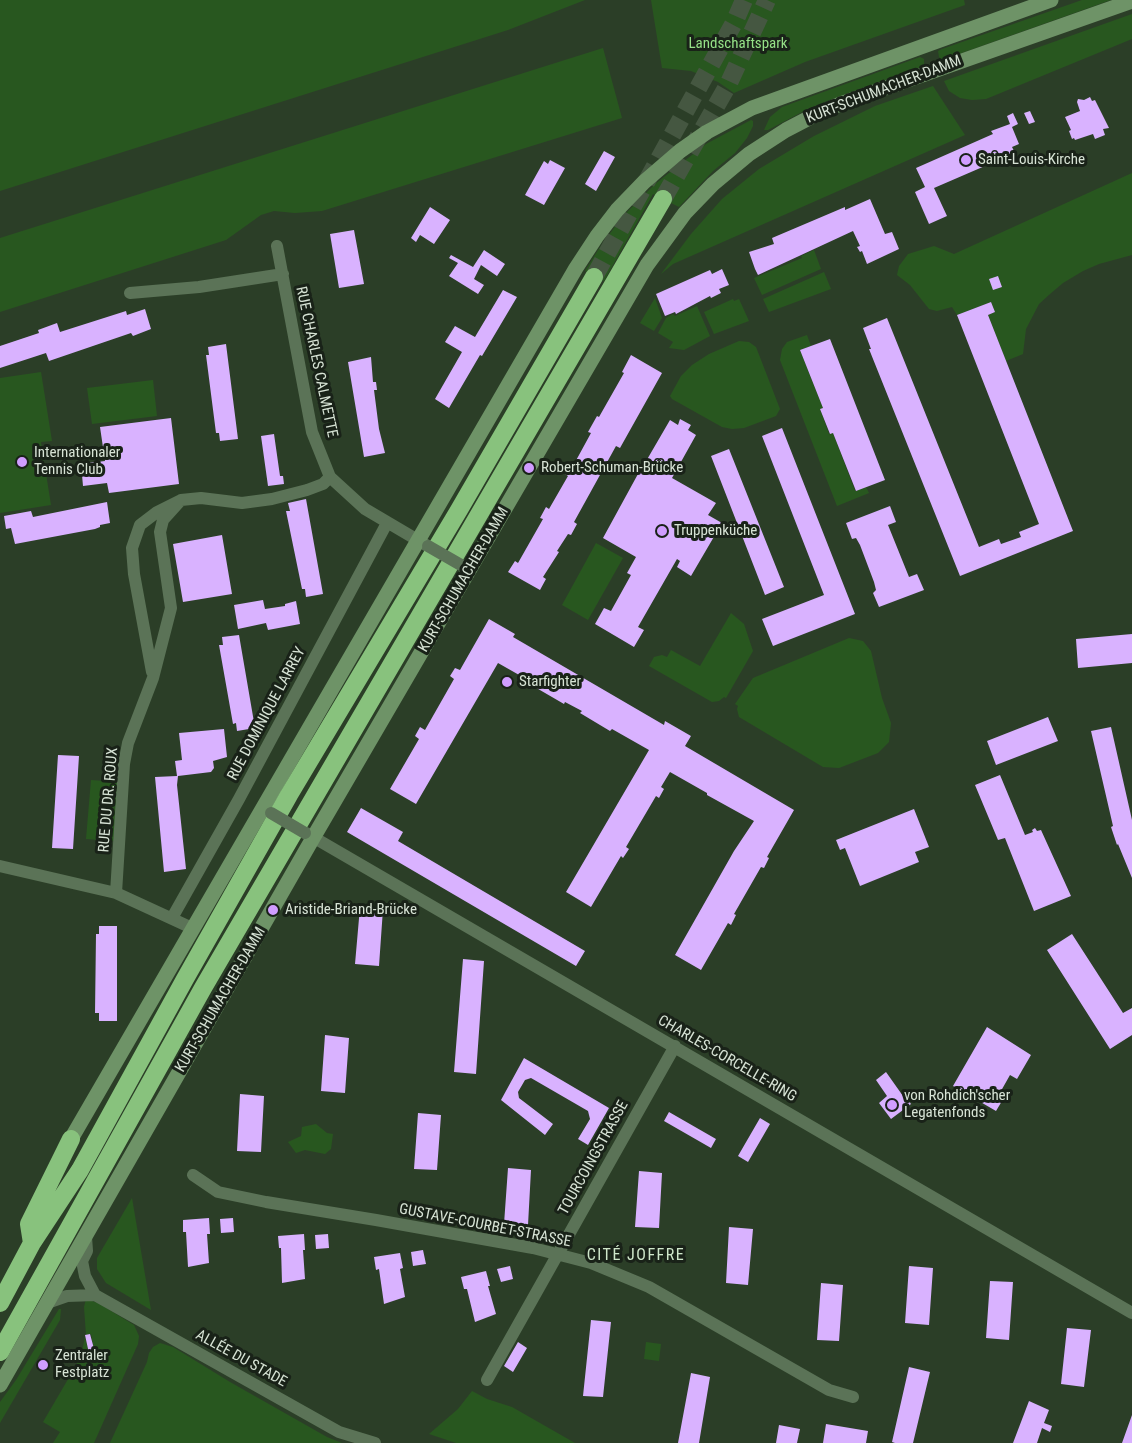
<!DOCTYPE html>
<meta charset="utf-8">
<style>
body{margin:0}
canvas{display:block;background:#2b3e27}
</style>
<canvas width="1132" height="1443"></canvas>
<script>
const ctx = document.querySelector('canvas').getContext('2d');
ctx.lineJoin = 'round';
function fill(path, color) { ctx.fillStyle = color; ctx.fill(path, 'evenodd'); }
const shape = rows => new Path2D(rows.map(r => 'M' + r).join(''));
function strokePath(path, color, width, dash) { ctx.strokeStyle = color; ctx.lineWidth = width; ctx.lineCap = dash ? 'butt' : 'round'; ctx.setLineDash(dash || []); ctx.stroke(path); }
function write(font, color, halo, rows, align = 'center') {
  ctx.font = font + ' "Roboto Condensed",sans-serif'; ctx.lineWidth = 6; ctx.setLineDash([]); ctx.textBaseline = 'middle'; ctx.strokeStyle = halo; ctx.fillStyle = color; for (const [text, x, y, turn = 0] of rows) {
    ctx.save(); ctx.translate(x, y); ctx.rotate((+turn || 0) * Math.PI / 180); ctx.textAlign = isNaN(turn) ? turn : align; if (halo) ctx.strokeText(text, 0, 0); ctx.fillText(text, 0, 0); ctx.restore();
  }
}
const green = shape([
 [0,0,585,0,508,30,0,191],
 [651,0,964,0,965,5,805,62,734,93,718,82,691,71,662,68],
 [1082,0,1111,0,942,60,939,57,938,51,942,49],
 [1132,14,1132,39,986,99,972,100,960,98,949,91,944,81],
 [603,48,622,118,322,211,295,213,274,211,261,215,226,240,0,312,0,238],
 [920,57,924,59,924,66,827,101,806,110,768,130,764,130,770,117,782,107],
 [933,86,965,135,673,264,661,274,691,234,722,199,759,169,814,136,875,106],
 [751,120,753,121,753,126,747,138,735,153,713,171,679,207,653,194,604,281,585,271,598,250,622,217,655,184,706,144],
 [1132,173,1132,255,1099,264,1083,271,1063,283,1050,294,1039,304,1026,329,1023,354,1006,361,988,315,995,312,991,302,957,315,952,307,937,311,929,309,910,285,897,275,899,266,908,254,934,246,954,254],
 [814,250,821,269,762,295,754,278,802,258,801,256],
 [824,272,831,289,769,312,763,299],
 [655,298,662,318,654,331,640,323],
 [733,299,734,301,739,299,749,321,714,334,704,312],
 [697,306,710,336,684,350,669,348,673,342,658,333,666,318,673,314,675,316],
 [807,335,811,346,800,350,823,408,820,409,829,434,833,433,855,491,866,487,869,493,837,506,780,360,782,349,787,342],
 [739,341,749,342,756,347,780,409,776,416,744,428,732,429,722,427,672,399,670,396,681,376,692,365,709,354],
 [41,372,52,441,41,442,51,505,0,513,0,378],
 [153,380,157,416,92,424,87,388],
 [596,543,623,558,588,620,562,605],
 [731,613,744,624,753,651,726,698,724,697,719,701,712,702,649,666,654,657,662,655,667,657,671,650,700,666],
 [849,638,863,641,871,651,882,698,891,723,889,742,878,753,839,768,823,767,739,717,737,709,738,706,735,704,753,678],
 [91,780,118,782,114,841,86,839],
 [316,1124,327,1133,333,1134,331,1149,325,1154,305,1150,296,1153,288,1142,301,1136,302,1127],
 [132,1198,151,1310,106,1283,97,1269,97,1258],
 [86,1299,98,1303,134,1325,139,1336,138,1344,94,1443,53,1443,60,1432,43,1422,74,1369,81,1356,85,1337,90,1357,95,1356,91,1334,86,1335,84,1307],
 [59,1309,61,1309,60,1320,0,1423,0,1402,16,1380],
 [646,1342,661,1344,659,1361,644,1359],
 [160,1343,173,1347,230,1382,327,1437,342,1443,110,1443,147,1362,149,1353,153,1347],
 [472,1391,487,1399,512,1407,575,1443,456,1443,429,1434,458,1409]
]);
const building = shape([
 [1090,97,1092,101,1095,100,1109,128,1103,129,1105,135,1095,139,1093,134,1075,140,1074,138,1072,139,1069,131,1071,130,1065,117,1080,111,1077,102,1078,99,1084,100],
 [1030,111,1035,122,1029,124,1024,113],
 [1013,113,1018,124,1012,127,1019,144,1012,147,1015,153,934,188,947,216,929,224,915,192,925,187,916,168,993,134,991,131,1010,124,1007,116],
 [604,151,615,157,596,191,585,184],
 [550,160,565,168,544,205,525,195,544,161,548,164],
 [870,199,885,234,892,232,899,249,867,264,862,251,860,252,857,247,860,246,853,231,758,275,755,269,749,252,774,244,772,238,845,207,845,210],
 [430,207,450,220,434,244,420,235,416,242,411,238],
 [354,230,364,284,339,288,330,234],
 [484,250,505,264,497,276,481,265,474,279,484,285,478,294,449,276,458,263,449,258,451,255,473,267],
 [722,269,729,285,719,289,721,293,711,298,710,296,676,314,675,312,665,316,656,294,710,270,712,274],
 [998,276,1002,287,993,290,989,279],
 [503,290,517,297,482,356,480,355,449,408,435,399,462,352,445,342,455,326,475,337],
 [991,302,995,312,988,315,1073,531,960,576,869,349,871,349,863,328,887,318,979,547,999,539,1001,544,1021,537,1019,532,1039,524,957,315],
 [145,309,151,329,133,336,131,333,49,361,46,353,0,368,0,346,39,333,38,330,57,323,60,332,126,311,127,315],
 [830,339,885,480,856,491,833,433,830,434,820,409,823,408,800,350],
 [226,344,238,439,220,441,219,433,216,433,206,355,209,355,208,347],
 [631,355,662,373,620,448,616,446,574,522,577,524,571,535,568,534,557,551,559,552,543,577,546,579,540,590,508,572,515,561,518,563,543,519,540,518,546,507,549,509,568,476,565,474,570,464,573,466,591,433,588,432,597,416,599,417,624,373,622,372],
 [371,357,373,382,376,382,377,390,374,390,379,429,385,453,364,457,348,362],
 [171,418,179,484,109,493,107,483,83,486,81,464,105,461,100,427],
 [680,419,691,425,688,430,696,435,672,478,716,503,708,515,722,523,691,576,677,567,680,561,677,559,638,627,644,630,634,647,595,624,604,608,611,611,631,575,627,573,636,557,603,538,644,463,645,463,670,420,678,425],
 [782,428,855,614,773,646,762,619,824,595,762,436],
 [274,434,280,476,283,476,284,484,268,486,261,436],
 [729,449,784,587,765,595,711,456],
 [306,499,323,594,306,597,305,589,302,589,286,511,290,511,288,503],
 [107,502,110,523,100,525,100,527,95,529,15,544,11,528,6,529,4,516,31,511,33,517],
 [890,506,896,522,888,525,909,577,917,574,924,590,879,607,873,593,876,590,874,582,860,545,856,538,852,539,846,523],
 [222,535,232,594,183,602,173,544],
 [263,600,265,609,285,606,285,604,296,601,300,624,268,630,266,623,238,629,234,605],
 [489,619,515,634,513,637,664,725,665,721,691,736,685,746,794,810,767,857,769,858,764,868,761,867,734,914,736,915,731,925,728,923,701,970,675,955,734,851,754,821,707,795,707,793,670,772,661,787,664,789,659,798,656,796,626,847,629,849,623,858,621,856,591,907,566,892,649,750,612,729,610,731,580,713,582,711,565,702,564,704,533,686,535,684,498,663,416,804,390,789,419,739,415,736,420,727,425,730,454,679,450,676,455,668,460,670],
 [1132,634,1132,663,1078,668,1076,639],
 [239,635,255,728,237,731,236,723,233,724,219,645,223,645,222,637],
 [1048,717,1058,741,996,765,987,741],
 [1111,727,1132,820,1132,878,1118,844,1117,845,1111,827,1113,826,1091,731],
 [224,729,227,757,213,761,214,768,211,772,178,776,177,785,186,869,164,872,155,777,177,776,175,761,182,760,179,733],
 [58,755,79,756,73,849,52,848],
 [1000,775,1025,835,1033,832,1032,830,1035,828,1037,831,1041,830,1071,896,1034,911,1005,838,998,840,975,785],
 [361,808,403,832,398,841,585,951,576,966,347,832],
 [914,809,929,847,915,852,919,862,860,886,845,848,840,850,836,840],
 [360,907,383,909,379,966,355,964],
 [99,926,117,926,117,1021,99,1021,99,1013,95,1013,96,934,99,934],
 [1072,934,1123,1013,1132,1008,1132,1035,1110,1049,1047,950],
 [463,959,484,961,476,1074,454,1072],
 [987,1027,1031,1055,1017,1079,1010,1075,997,1098,1002,1101,996,1111,953,1086],
 [325,1035,349,1038,345,1093,321,1091],
 [524,1058,609,1108,588,1145,578,1139,590,1119,588,1111,531,1078,525,1080,518,1092,519,1098,553,1124,545,1135,501,1100],
 [886,1072,903,1096,904,1094,911,1104,891,1119,879,1103,887,1096,876,1080],
 [240,1094,264,1096,261,1152,237,1151],
 [669,1112,716,1139,711,1148,664,1121],
 [418,1113,441,1115,437,1170,414,1169],
 [760,1118,770,1124,748,1162,738,1156],
 [508,1168,531,1170,528,1225,504,1224],
 [639,1171,662,1173,659,1228,635,1227],
 [209,1218,210,1234,207,1234,209,1263,188,1267,186,1232,183,1232,183,1220],
 [233,1218,234,1232,221,1233,220,1219],
 [729,1227,753,1229,748,1285,726,1283],
 [304,1234,305,1250,303,1250,305,1279,282,1283,281,1248,279,1248,278,1236],
 [328,1234,329,1248,316,1249,315,1235],
 [423,1250,426,1264,413,1266,411,1252],
 [400,1253,403,1268,400,1269,405,1297,384,1304,379,1269,376,1270,374,1257],
 [510,1266,513,1279,501,1282,497,1269],
 [909,1266,933,1268,929,1325,905,1323],
 [486,1271,490,1286,488,1286,496,1314,475,1322,467,1289,464,1289,461,1277],
 [990,1281,1013,1282,1009,1340,986,1338],
 [821,1283,843,1285,839,1341,817,1340],
 [591,1320,611,1322,603,1397,583,1396],
 [1067,1328,1091,1330,1084,1387,1061,1384],
 [90,1334,96,1356,90,1358,85,1335],
 [518,1342,527,1348,513,1372,504,1366],
 [909,1367,930,1372,913,1443,895,1443,892,1442],
 [691,1373,710,1377,699,1443,678,1443],
 [1029,1401,1049,1410,1044,1423,1052,1426,1050,1432,1042,1428,1037,1443,1013,1443],
 [1132,1415,1132,1443,1122,1443],
 [826,1424,868,1431,866,1443,823,1443],
 [779,1425,800,1429,797,1443,776,1443]
]);
const highwayTunnel = shape([
 [663,199,728,85,767,0],
 [594,277,735,21,744,0]
]);
const street = shape([
 [277,246,312,432,330,477,365,509,426,545],
 [130,293,199,287,283,274],
 [152,672,134,574,132,548,140,525,157,512,181,500,201,498,242,503,272,499,307,490,323,484,330,477],
 [306,833,1132,1313],
 [0,866,116,893,192,928],
 [116,893,124,764,128,743,153,678,171,608,160,532,163,520,181,500],
 [172,918,239,799,387,523],
 [193,1175,218,1192,266,1202,376,1220,533,1248,591,1263,649,1287,829,1390,853,1397],
 [86,1237,87,1251,82,1261,85,1276,95,1295],
 [47,1303,67,1296,95,1295,339,1432,375,1443],
 [487,1380,675,1046]
]);
const secondary = shape([
 [71,1139,576,268,597,236,617,210,644,182,680,151,707,132,752,108,1051,0],
 [0,1385,313,838,647,265,685,213,713,184,749,154,786,130,809,118,840,104,1132,1]
]);
const highway = shape([
 [32,1243,29,1224,71,1139],
 [0,1303,32,1243,80,1170,185,979,289,795,459,510,594,277],
 [0,1352,203,988,663,199]
]);
const streetBridge = shape([
 [428,546,461,565],
 [271,813,305,833]
]);
const markers = [
 [966,160,6,"#d09dff"],
 [22,462,6,"#d09dff"],
 [529,468,6,"#d09dff"],
 [662,531,6,"#d09dff"],
 [507,682,6,"#d09dff"],
 [273,910,6,"#d09dff"],
 [892,1105,6,"#d09dff"],
 [43,1365,6,"#d09dff"]
];
const parkNames = [
 ["Landschaftspark",738,44]
];
const streetNames = [
 ["KURT-SCHUMACHER-DAMM",884,90,-21],
 ["RUE CHARLES CALMETTE",316,362,78],
 ["KURT-SCHUMACHER-DAMM",464,580,-60],
 ["RUE DOMINIQUE LARREY",267,714,-62],
 ["RUE DU DR. ROUX",109,800,-85],
 ["KURT-SCHUMACHER-DAMM",221,1000,-60],
 ["CHARLES-CORCELLE-RING",727,1059,30],
 ["TOURCOINGSTRASSE",594,1158,-61],
 ["GUSTAVE-COURBET-STRASSE",485,1226,11],
 ["ALLÉE DU STADE",241,1359,29]
];
const poiNames = [
 ["Saint-Louis-Kirche",978,160],
 ["Internationaler",34,453],
 ["Tennis Club",34,470],
 ["Robert-Schuman-Brücke",541,468],
 ["Truppenküche",674,531],
 ["Starfighter",519,682],
 ["Aristide-Briand-Brücke",285,910],
 ["von Rohdich'scher",904,1096],
 ["Legatenfonds",904,1113],
 ["Zentraler",55,1356],
 ["Festplatz",55,1373]
];
const neighbourhoodNames = [
 ["CITÉ JOFFRE",636,1256]
];
fill(green, '#28571f');
fill(building, '#d9b2ff');
strokePath(highwayTunnel, '#455741', 18, [18, 9]);
strokePath(street, '#5b7357', 12);
strokePath(secondary, '#6e9367', 15);
strokePath(highway, '#88c27d', 18);
strokePath(streetBridge, '#5b7357', 12);
for (const [x, y, r, color] of markers) { const dot = new Path2D(); dot.arc(x, y, r, 0, 2 * Math.PI); ctx.fillStyle = color; ctx.fill(dot); strokePath(dot, '#192218', 2); }
write('15px', '#95e187', '#192218', parkNames);
write('15px', '#d7e3d5', '#192218', streetNames);
write('15px', '#d7e3d5', '#192218', poiNames, 'left');
ctx.letterSpacing = '1.5px';
write('16px', '#cfe7ca', '#192218', neighbourhoodNames);
ctx.letterSpacing = '0px';
</script>
